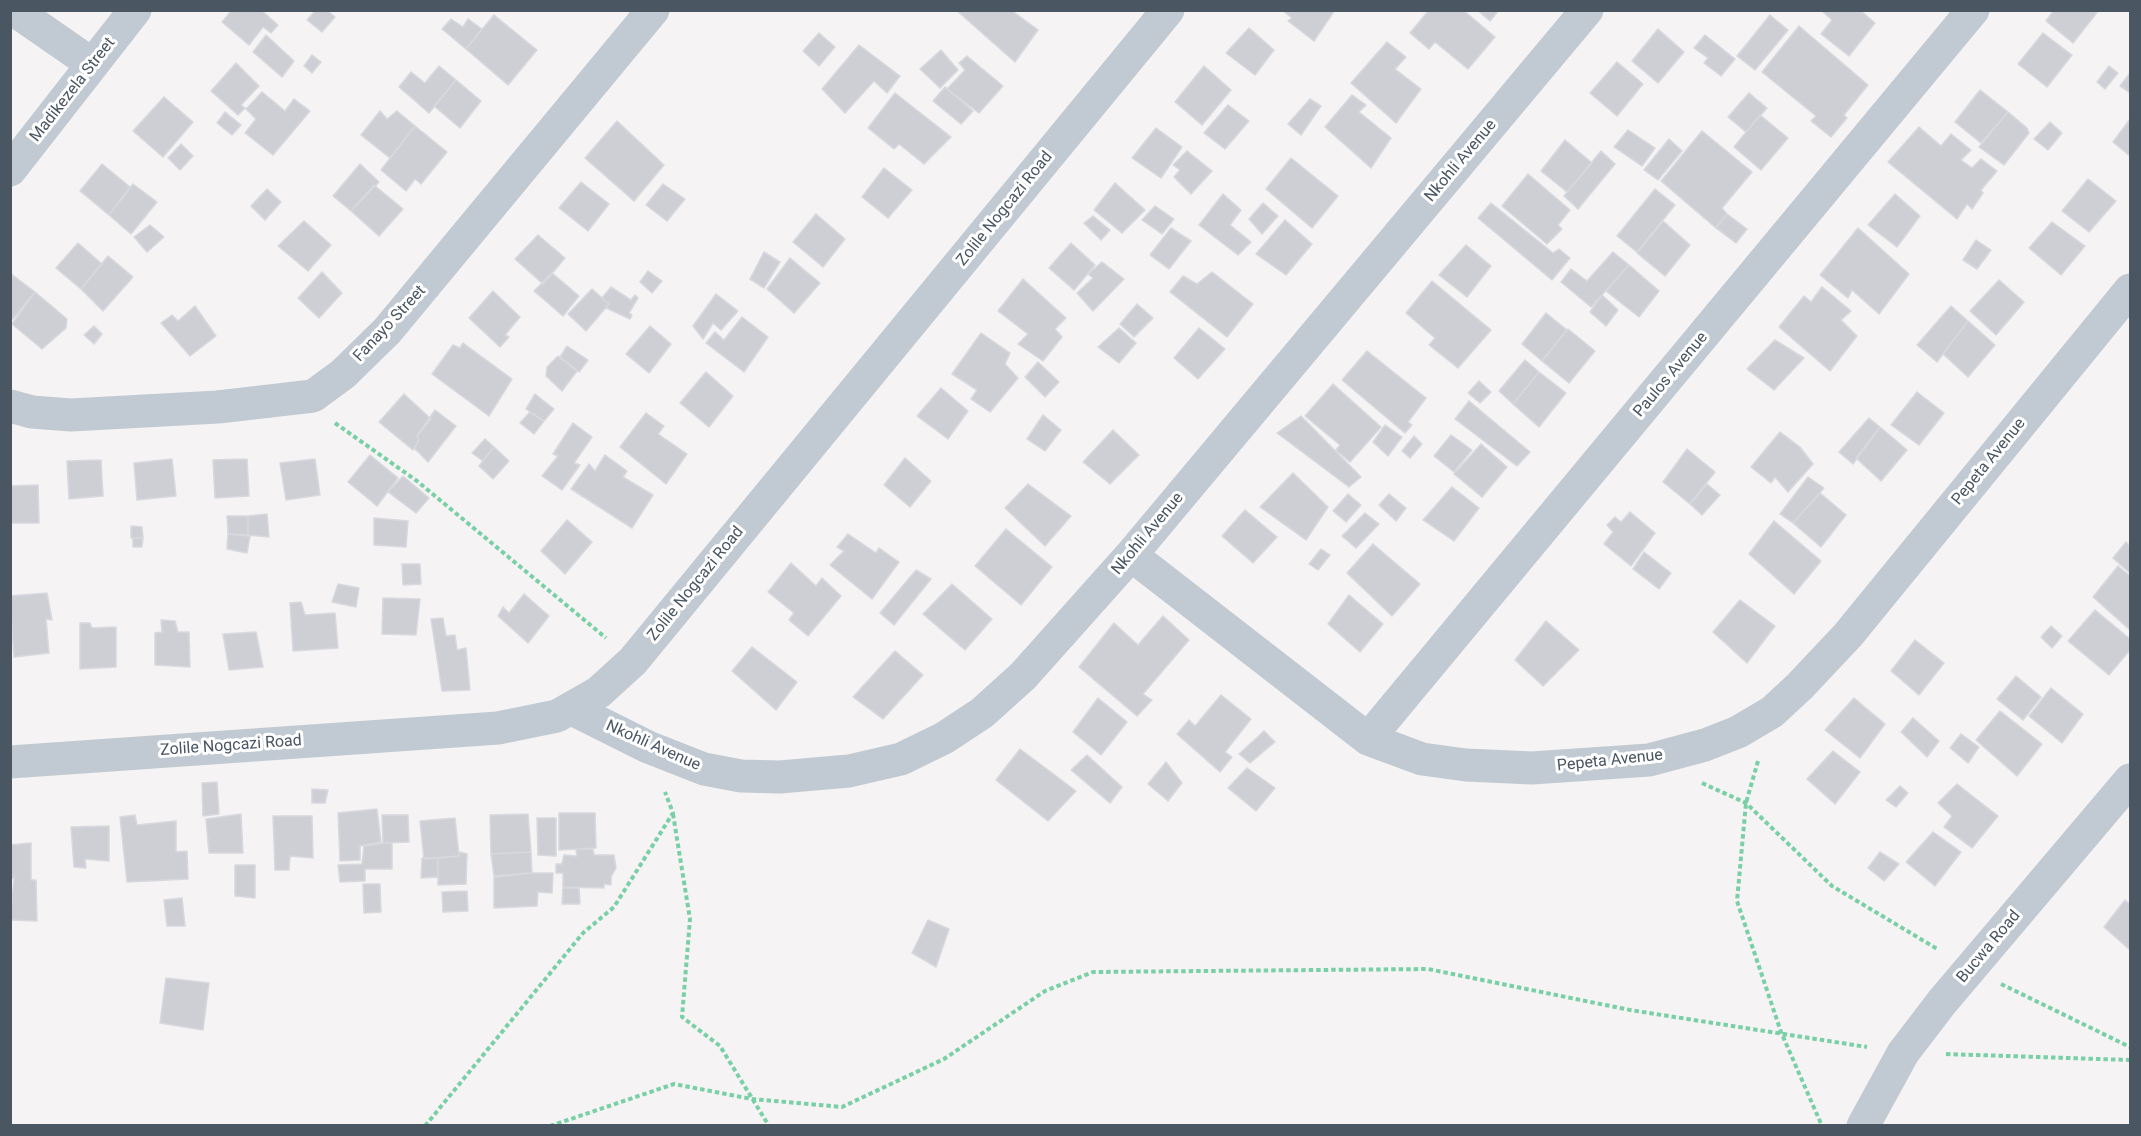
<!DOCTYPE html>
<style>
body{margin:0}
#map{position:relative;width:2141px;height:1136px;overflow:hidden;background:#f5f3f3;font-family:Roboto,sans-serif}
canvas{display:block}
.frame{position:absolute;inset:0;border:12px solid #4a5661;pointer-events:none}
</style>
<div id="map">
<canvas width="2141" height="1136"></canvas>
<div class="frame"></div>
</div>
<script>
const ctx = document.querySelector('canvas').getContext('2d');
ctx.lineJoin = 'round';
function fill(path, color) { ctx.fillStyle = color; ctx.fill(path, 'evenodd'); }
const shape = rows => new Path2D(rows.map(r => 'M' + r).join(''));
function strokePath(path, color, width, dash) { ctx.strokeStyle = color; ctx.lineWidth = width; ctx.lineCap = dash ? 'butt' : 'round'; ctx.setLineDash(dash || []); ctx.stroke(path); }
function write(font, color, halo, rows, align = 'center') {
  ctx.font = font + ' Roboto,sans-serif'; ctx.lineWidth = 6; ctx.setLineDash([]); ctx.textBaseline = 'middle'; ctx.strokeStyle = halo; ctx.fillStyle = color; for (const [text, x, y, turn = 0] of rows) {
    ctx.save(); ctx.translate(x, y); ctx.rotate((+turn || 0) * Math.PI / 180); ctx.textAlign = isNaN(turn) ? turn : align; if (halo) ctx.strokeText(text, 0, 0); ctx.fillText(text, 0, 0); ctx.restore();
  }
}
const building = shape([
 [232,10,261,10,278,25,271,33,263,27,249,45,222,22,232,10],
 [316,10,327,10,335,17,322,32,307,20,316,10],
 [956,10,1011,10,1038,30,1015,62,956,10],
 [1282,10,1335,10,1314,41,1288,21,1292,18,1282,10],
 [1429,10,1463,10,1495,37,1468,69,1435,42,1429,49,1410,33,1429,10],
 [1477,10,1499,10,1490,21,1477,10],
 [1821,10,1860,10,1875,23,1849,56,1821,34,1832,20,1821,10],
 [2054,10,2099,10,2073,43,2046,21,2054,10],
 [494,15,537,50,508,85,466,49,494,15],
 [1770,15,1788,30,1755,70,1737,56,1770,15],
 [451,19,463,27,468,19,482,29,466,49,442,29,451,19],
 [1799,26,1868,85,1844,115,1847,118,1831,137,1811,121,1816,116,1762,72,1799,26],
 [1249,28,1274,50,1255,75,1226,53,1249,28],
 [1658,29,1684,52,1658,83,1632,61,1658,29],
 [819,33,835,47,819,66,803,51,819,33],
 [2043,33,2072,55,2047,87,2018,64,2043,33],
 [266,35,294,61,282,77,253,52,266,35],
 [1705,35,1735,59,1721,76,1704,63,1708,58,1694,48,1705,35],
 [1387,42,1406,57,1395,69,1421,89,1396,123,1351,83,1387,42],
 [859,45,900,76,887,93,874,81,845,113,822,89,859,45],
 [941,50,958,70,940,88,920,69,941,50],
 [312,55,321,62,312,73,304,66,312,55],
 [967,56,1003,86,979,113,947,89,965,70,959,63,967,56],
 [1617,62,1643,84,1617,116,1590,93,1617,62],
 [236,63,259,86,241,105,245,108,238,115,211,91,236,63],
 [439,66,456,80,429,113,399,87,411,72,425,83,439,66],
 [1204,66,1231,90,1202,125,1175,102,1204,66],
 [2109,66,2118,73,2105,89,2097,82,2109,66],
 [2130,73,2130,93,2120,86,2130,73],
 [456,80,481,101,460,128,434,106,456,80],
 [945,87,973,111,961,124,933,101,945,87],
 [1980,90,2008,112,1981,143,1955,122,1980,90],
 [262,92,285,111,294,99,310,111,273,155,245,133,256,119,246,109,262,92],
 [895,93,951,137,924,164,899,144,894,149,868,128,895,93],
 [1749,93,1767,108,1746,132,1728,117,1749,93],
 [1352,95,1366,105,1359,112,1391,138,1371,168,1325,127,1352,95],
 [164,97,193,122,163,157,133,131,164,97],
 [1310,99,1321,106,1301,135,1288,124,1310,99],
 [1228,105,1249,121,1225,149,1204,133,1228,105],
 [380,111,387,119,397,111,415,126,390,158,361,135,380,111],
 [225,112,241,125,232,135,217,123,225,112],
 [2008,112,2027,128,2029,133,2004,165,1979,147,2008,112],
 [1760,115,1788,138,1761,170,1734,147,1760,115],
 [2130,119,2130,156,2113,142,2130,119],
 [617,121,664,165,634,201,585,158,617,121],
 [2050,122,2062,133,2048,150,2034,139,2050,122],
 [415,126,447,152,421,184,415,179,406,191,381,170,415,126],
 [1919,127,1941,146,1951,134,1971,150,1961,160,1972,168,1981,159,1997,171,1981,190,1983,193,1972,209,1967,204,1957,219,1888,162,1919,127],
 [1156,128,1182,147,1161,178,1132,158,1156,128],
 [1628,130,1655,148,1642,166,1614,147,1628,130],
 [1702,131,1752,172,1722,208,1727,214,1716,228,1661,181,1702,131],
 [1669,139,1682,151,1658,180,1644,170,1669,139],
 [1565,140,1592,163,1567,192,1541,171,1565,140],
 [181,144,193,156,180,170,168,158,181,144],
 [1187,151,1212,171,1191,194,1174,177,1180,170,1173,165,1187,151],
 [1601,151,1615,164,1578,209,1564,196,1601,151],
 [1291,158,1338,196,1312,228,1266,189,1291,158],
 [102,164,130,187,109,215,80,191,102,164],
 [360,164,379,182,351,211,333,196,360,164],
 [884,168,912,190,888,218,862,197,884,168],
 [1528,174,1570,210,1558,225,1562,229,1547,244,1502,206,1528,174],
 [2088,179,2116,201,2089,232,2062,211,2088,179],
 [581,182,609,204,588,231,559,208,581,182],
 [1115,183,1145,210,1122,233,1094,210,1115,183],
 [133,184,157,202,131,234,109,215,133,184],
 [663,184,685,199,667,221,646,205,663,184],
 [374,185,403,209,379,236,351,211,374,185],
 [267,189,281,202,265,220,251,206,267,189],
 [1655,189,1675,205,1637,252,1617,236,1655,189],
 [1223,194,1241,210,1230,225,1251,242,1238,255,1199,225,1223,194],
 [1895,194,1920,216,1897,247,1868,225,1895,194],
 [1263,203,1278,216,1262,234,1249,219,1263,203],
 [1491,203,1553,253,1559,249,1570,258,1552,280,1478,218,1491,203],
 [1155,206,1174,219,1162,234,1142,220,1155,206],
 [816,214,845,239,823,267,793,242,816,214],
 [1727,214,1747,229,1736,243,1716,228,1727,214],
 [1093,216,1110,230,1101,240,1084,223,1093,216],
 [1285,220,1312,244,1286,275,1256,254,1285,220],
 [304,221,331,245,308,271,278,246,304,221],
 [1663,221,1690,245,1665,276,1637,253,1663,221],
 [2052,222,2085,246,2061,275,2029,248,2052,222],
 [150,225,164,237,147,252,134,237,150,225],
 [1171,228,1191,241,1169,269,1150,255,1171,228],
 [1858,228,1909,274,1879,314,1852,290,1848,298,1820,275,1858,228],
 [538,235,565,258,543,284,515,259,538,235],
 [1976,240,1991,250,1977,269,1963,260,1976,240],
 [78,243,102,264,81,289,56,268,78,243],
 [1071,243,1095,265,1074,290,1049,268,1071,243],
 [1466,245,1491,266,1467,297,1439,275,1466,245],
 [764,252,780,262,764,288,750,279,764,252],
 [1613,252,1629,265,1591,307,1561,282,1571,269,1587,281,1613,252],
 [108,256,133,277,103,311,81,289,108,256],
 [790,258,820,283,794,313,767,289,790,258],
 [1102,262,1124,279,1093,311,1077,293,1093,278,1088,274,1102,262],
 [1629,265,1659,291,1639,317,1606,291,1629,265],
 [648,271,662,281,652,293,640,282,648,271],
 [322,272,342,293,319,318,298,298,322,272],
 [1212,272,1253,304,1227,337,1170,292,1183,276,1197,284,1212,272],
 [10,273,35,292,13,319,10,317,10,273],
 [552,273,579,296,563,316,534,291,552,273],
 [1023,279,1066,318,1055,329,1062,337,1043,361,1018,344,1028,334,998,311,1023,279],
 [1999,280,2024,302,1996,335,1970,311,1999,280],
 [1432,281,1491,330,1458,368,1429,345,1435,338,1406,313,1432,281],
 [611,287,631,300,635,295,638,298,629,313,632,315,630,319,606,308,609,304,602,298,611,287],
 [1822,287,1851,311,1841,320,1857,336,1830,371,1779,327,1804,296,1811,302,1822,287],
 [592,289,609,304,586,331,568,314,592,289],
 [493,291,520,317,505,335,509,337,500,347,469,318,493,291],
 [35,292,67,319,66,328,42,349,12,324,35,292],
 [716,294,738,311,721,330,713,323,703,339,693,326,716,294],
 [1602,295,1618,310,1606,326,1590,312,1602,295],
 [1137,304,1153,318,1134,337,1120,324,1137,304],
 [195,306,216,336,190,356,161,323,172,315,178,321,195,306],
 [1951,306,1968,321,1937,362,1917,345,1951,306],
 [1546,313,1567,330,1542,361,1522,344,1546,313],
 [742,317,768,337,744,372,706,343,715,332,724,340,742,317],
 [1968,321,1995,345,1968,377,1943,354,1968,321],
 [94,326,102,334,94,344,84,335,94,326],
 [650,326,671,344,649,373,626,354,650,326],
 [1119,328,1136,343,1119,363,1098,347,1119,328],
 [1199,328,1225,349,1198,379,1174,358,1199,328],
 [1568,329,1595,351,1569,383,1542,361,1568,329],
 [981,333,1010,353,1005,364,1018,378,990,412,971,399,977,390,952,374,981,333],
 [1775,340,1804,358,1774,390,1747,369,1775,340],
 [463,343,512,379,489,416,432,374,453,345,460,348,463,343],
 [567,346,588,360,579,372,560,357,567,346],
 [1367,351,1426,398,1408,422,1412,425,1405,433,1342,380,1367,351],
 [558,356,577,371,562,391,546,376,547,367,558,356],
 [1525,360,1539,372,1513,404,1499,391,1525,360],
 [1038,362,1059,382,1045,397,1025,377,1038,362],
 [706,372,733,396,709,427,680,403,706,372],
 [1539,372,1566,393,1539,427,1513,404,1539,372],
 [1479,381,1491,392,1480,403,1468,393,1479,381],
 [1333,384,1381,427,1350,462,1336,450,1340,445,1305,416,1333,384],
 [941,388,968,411,948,439,917,416,941,388],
 [1917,392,1944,413,1919,445,1891,425,1917,392],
 [404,394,431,419,417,436,419,440,413,450,379,422,404,394],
 [535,394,554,409,544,421,526,409,535,394],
 [1469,401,1530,452,1517,466,1455,419,1469,401],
 [435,410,456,426,428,462,414,448,419,440,417,436,435,410],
 [530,412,544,421,534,434,520,423,530,412],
 [646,413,664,426,658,434,687,454,666,484,620,447,646,413],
 [1043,415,1061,430,1045,451,1027,439,1043,415],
 [1301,416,1361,477,1349,487,1277,433,1301,416],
 [1869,418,1880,427,1853,464,1839,452,1869,418],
 [573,423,592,437,574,463,580,465,562,490,542,476,558,456,553,454,573,423],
 [1385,425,1402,437,1388,456,1373,442,1385,425],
 [1880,427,1907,450,1881,481,1856,458,1880,427],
 [1113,430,1139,455,1110,484,1083,462,1113,430],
 [1780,432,1800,447,1813,464,1788,492,1775,477,1771,483,1751,467,1780,432],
 [1451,435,1472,450,1454,472,1434,456,1451,435],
 [1414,436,1422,444,1410,458,1402,451,1414,436],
 [485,439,494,447,483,461,472,453,485,439],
 [1481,444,1507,467,1482,497,1454,474,1481,444],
 [494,447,509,461,493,479,479,466,494,447],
 [1687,449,1715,472,1690,504,1663,482,1687,449],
 [370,455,398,478,377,506,348,482,370,455],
 [605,455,627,471,623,477,653,495,632,528,571,489,589,464,595,471,605,455],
 [905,458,931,481,910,507,884,485,905,458],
 [172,459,176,496,137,500,134,463,172,459],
 [247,459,249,496,215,498,213,460,247,459],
 [315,459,320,495,286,500,280,463,315,459],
 [101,460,103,496,69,499,67,461,101,460],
 [1293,473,1328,507,1306,540,1260,507,1293,473],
 [403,476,429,498,416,513,388,492,403,476],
 [1808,477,1824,488,1793,523,1780,514,1808,477],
 [1028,484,1071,516,1045,546,1005,508,1028,484],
 [1707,484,1720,495,1702,515,1690,504,1707,484],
 [38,485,39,523,10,523,10,486,38,485],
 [1452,487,1479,508,1454,541,1423,520,1452,487],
 [1820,493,1846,515,1821,547,1793,523,1820,493],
 [1348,494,1361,505,1346,522,1333,511,1348,494],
 [1389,494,1406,508,1396,521,1379,505,1389,494],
 [1245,510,1277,537,1253,563,1222,536,1245,510],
 [1630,512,1655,533,1631,566,1604,544,1613,532,1607,525,1615,517,1621,522,1630,512],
 [1365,513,1379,524,1356,548,1342,536,1365,513],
 [267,514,269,537,248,535,248,516,267,514],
 [227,516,248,516,248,535,228,534,227,516],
 [374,518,408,521,406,547,374,545,374,518],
 [567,520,592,542,565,574,541,551,567,520],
 [1774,521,1821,561,1794,594,1749,554,1774,521],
 [131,526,142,527,143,538,131,538,131,526],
 [1006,529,1052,567,1021,605,975,566,1006,529],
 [228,534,250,536,247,553,227,549,228,534],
 [848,534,876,553,879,548,899,562,872,599,830,565,844,551,837,547,848,534],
 [133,538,143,538,142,547,133,547,133,538],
 [2126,542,2130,546,2130,573,2113,558,2126,542],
 [1373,544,1420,584,1392,616,1347,573,1373,544],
 [1321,549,1330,555,1318,570,1309,564,1321,549],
 [1644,552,1671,573,1659,589,1633,569,1644,552],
 [791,563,816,586,822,578,841,596,808,636,789,620,794,613,768,592,791,563],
 [402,564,420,564,421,584,403,585,402,564],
 [2118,566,2130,576,2130,630,2093,597,2118,566],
 [916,570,931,579,894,625,880,613,916,570],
 [338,584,359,588,356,607,332,602,338,584],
 [952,584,992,619,965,650,923,614,952,584],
 [47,593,52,620,46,619,49,653,14,657,10,596,47,593],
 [524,594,549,616,528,643,498,616,503,607,509,613,524,594],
 [1349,595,1383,624,1360,652,1328,624,1349,595],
 [383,598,420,599,416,635,382,634,383,598],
 [1740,600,1775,626,1747,663,1713,632,1740,600],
 [301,602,305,615,335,613,338,648,293,651,290,603,301,602],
 [2095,610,2130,639,2130,650,2109,675,2068,641,2095,610],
 [1163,616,1189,640,1143,694,1152,700,1137,716,1079,667,1114,623,1138,645,1163,616],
 [443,618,446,636,455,635,457,650,466,648,470,690,442,691,431,619,443,618],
 [161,620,175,621,178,632,189,632,190,667,155,665,155,633,162,632,161,620],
 [1546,621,1579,650,1543,686,1515,660,1546,621],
 [80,623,90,623,92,628,116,627,116,667,80,669,80,623],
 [2051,626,2062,636,2052,648,2041,637,2051,626],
 [256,632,263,667,229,670,223,634,256,632],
 [1915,640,1944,663,1919,695,1891,671,1915,640],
 [752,647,797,682,776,710,732,671,752,647],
 [895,651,923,675,883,719,853,697,895,651],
 [2016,676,2041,697,2023,720,1997,699,2016,676],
 [2051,688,2083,714,2062,743,2029,716,2051,688],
 [1221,695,1251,719,1225,752,1232,757,1220,772,1177,734,1189,720,1195,726,1221,695],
 [1098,698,1127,722,1101,755,1073,732,1098,698],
 [1854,698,1885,724,1860,758,1825,730,1854,698],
 [2000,711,2042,744,2017,776,1976,740,2000,711],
 [1913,718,1939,741,1927,757,1901,732,1913,718],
 [1264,731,1275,742,1250,763,1239,754,1264,731],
 [1961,734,1979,747,1968,763,1950,748,1961,734],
 [1020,749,1076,791,1048,821,996,780,1020,749],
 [1833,751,1860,772,1835,804,1807,779,1833,751],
 [1087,755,1122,787,1110,803,1071,770,1087,755],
 [1166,762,1182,783,1168,801,1148,784,1166,762],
 [1247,768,1275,788,1256,811,1228,788,1247,768],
 [217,782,219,814,203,816,202,783,217,782],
 [1957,784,1998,816,1972,848,1944,827,1952,816,1938,803,1957,784],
 [1900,786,1908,793,1896,807,1886,800,1900,786],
 [312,789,328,790,325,803,312,803,312,789],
 [377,809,381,842,360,846,360,860,340,861,338,813,377,809],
 [559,813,595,813,596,848,559,850,559,813],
 [241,814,243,853,209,853,206,819,241,814],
 [528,814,531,852,491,854,490,815,528,814],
 [135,815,137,825,176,821,176,852,187,851,188,879,127,882,120,817,135,815],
 [382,815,408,815,409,842,383,843,382,815],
 [273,816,312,816,313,858,290,856,289,870,275,870,273,816],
 [455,818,459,856,424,859,420,821,455,818],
 [537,818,556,818,556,856,538,855,537,818],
 [109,826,109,861,85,859,86,868,74,867,71,827,109,826],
 [1933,832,1961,852,1935,886,1906,862,1933,832],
 [31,843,31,880,36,880,37,921,10,920,14,878,10,879,10,845,31,843],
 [383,843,392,843,392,869,365,869,365,881,340,882,338,865,362,864,364,846,383,843],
 [576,849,593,849,594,855,614,855,616,868,611,877,611,885,604,884,604,888,563,887,563,873,556,873,556,864,562,864,564,855,577,856,576,849],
 [459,852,467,854,466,884,438,885,438,858,459,856,459,852],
 [531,852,532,873,494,876,491,854,531,852],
 [1880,852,1899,864,1884,881,1868,868,1880,852],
 [422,858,438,858,438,877,421,878,422,858],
 [235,865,255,865,255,898,235,896,235,865],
 [532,873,553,873,552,893,538,892,537,906,494,908,494,877,532,873],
 [363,884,380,884,381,912,364,913,363,884],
 [563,888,579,888,580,904,562,904,563,888],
 [467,891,468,911,443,912,442,892,467,891],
 [182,898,185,926,167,926,164,900,182,898],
 [2125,900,2130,904,2130,950,2104,927,2125,900],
 [928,920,949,929,936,967,912,953,928,920],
 [166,978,209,983,203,1030,160,1023,166,978]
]);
const path = shape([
 [335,423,417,481,606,638],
 [1758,761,1746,803,1737,901,1781,1032,1822,1126],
 [1702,783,1746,803,1832,886,1939,950],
 [673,814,690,919,682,1017,720,1046,769,1126],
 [2001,984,2130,1047],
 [1946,1054,2130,1060],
 [425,1126,583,933,614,907,673,813,665,792],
 [550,1126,674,1084,752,1099,842,1107,944,1059,1045,991,1093,972,1428,969,1630,1010,1867,1047]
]);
const minor = shape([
 [14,10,92,64],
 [10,170,135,10],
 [10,406,32,412,71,415,218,407,313,396,343,374,387,331,653,10],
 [1131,555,1368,739,1422,759,1466,765,1532,768,1649,760,1705,745,1738,732,1772,712,1800,686,1848,635,2130,290],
 [572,709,648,747,704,769,741,776,780,777,849,771,901,759,944,738,982,713,1023,676,1131,555,1587,10],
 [1368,739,1973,10],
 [10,762,498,728,557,716,599,692,633,661,1168,10],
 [1863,1126,1903,1053,1942,1002,2130,780]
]);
const streetNames = [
 ["Madikezela Street",73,90,-52],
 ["Nkohli Avenue",1461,161,-50],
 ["Zolile Nogcazi Road",1005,209,-51],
 ["Fanayo Street",390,324,-47],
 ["Paulos Avenue",1671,375,-50],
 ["Pepeta Avenue",1989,462,-51],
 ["Nkohli Avenue",1148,534,-50],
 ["Zolile Nogcazi Road",696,584,-51],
 ["Zolile Nogcazi Road",231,746,-4],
 ["Nkohli Avenue",653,746,24],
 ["Pepeta Avenue",1610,761,-6],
 ["Bucwa Road",1989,947,-50]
];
fill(building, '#cdcfd5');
strokePath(building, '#d7d9de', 1.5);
strokePath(path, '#7ad0a6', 4, [4.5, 3]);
strokePath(minor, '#c1cad2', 33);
write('16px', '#4a5661', '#fff', streetNames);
</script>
